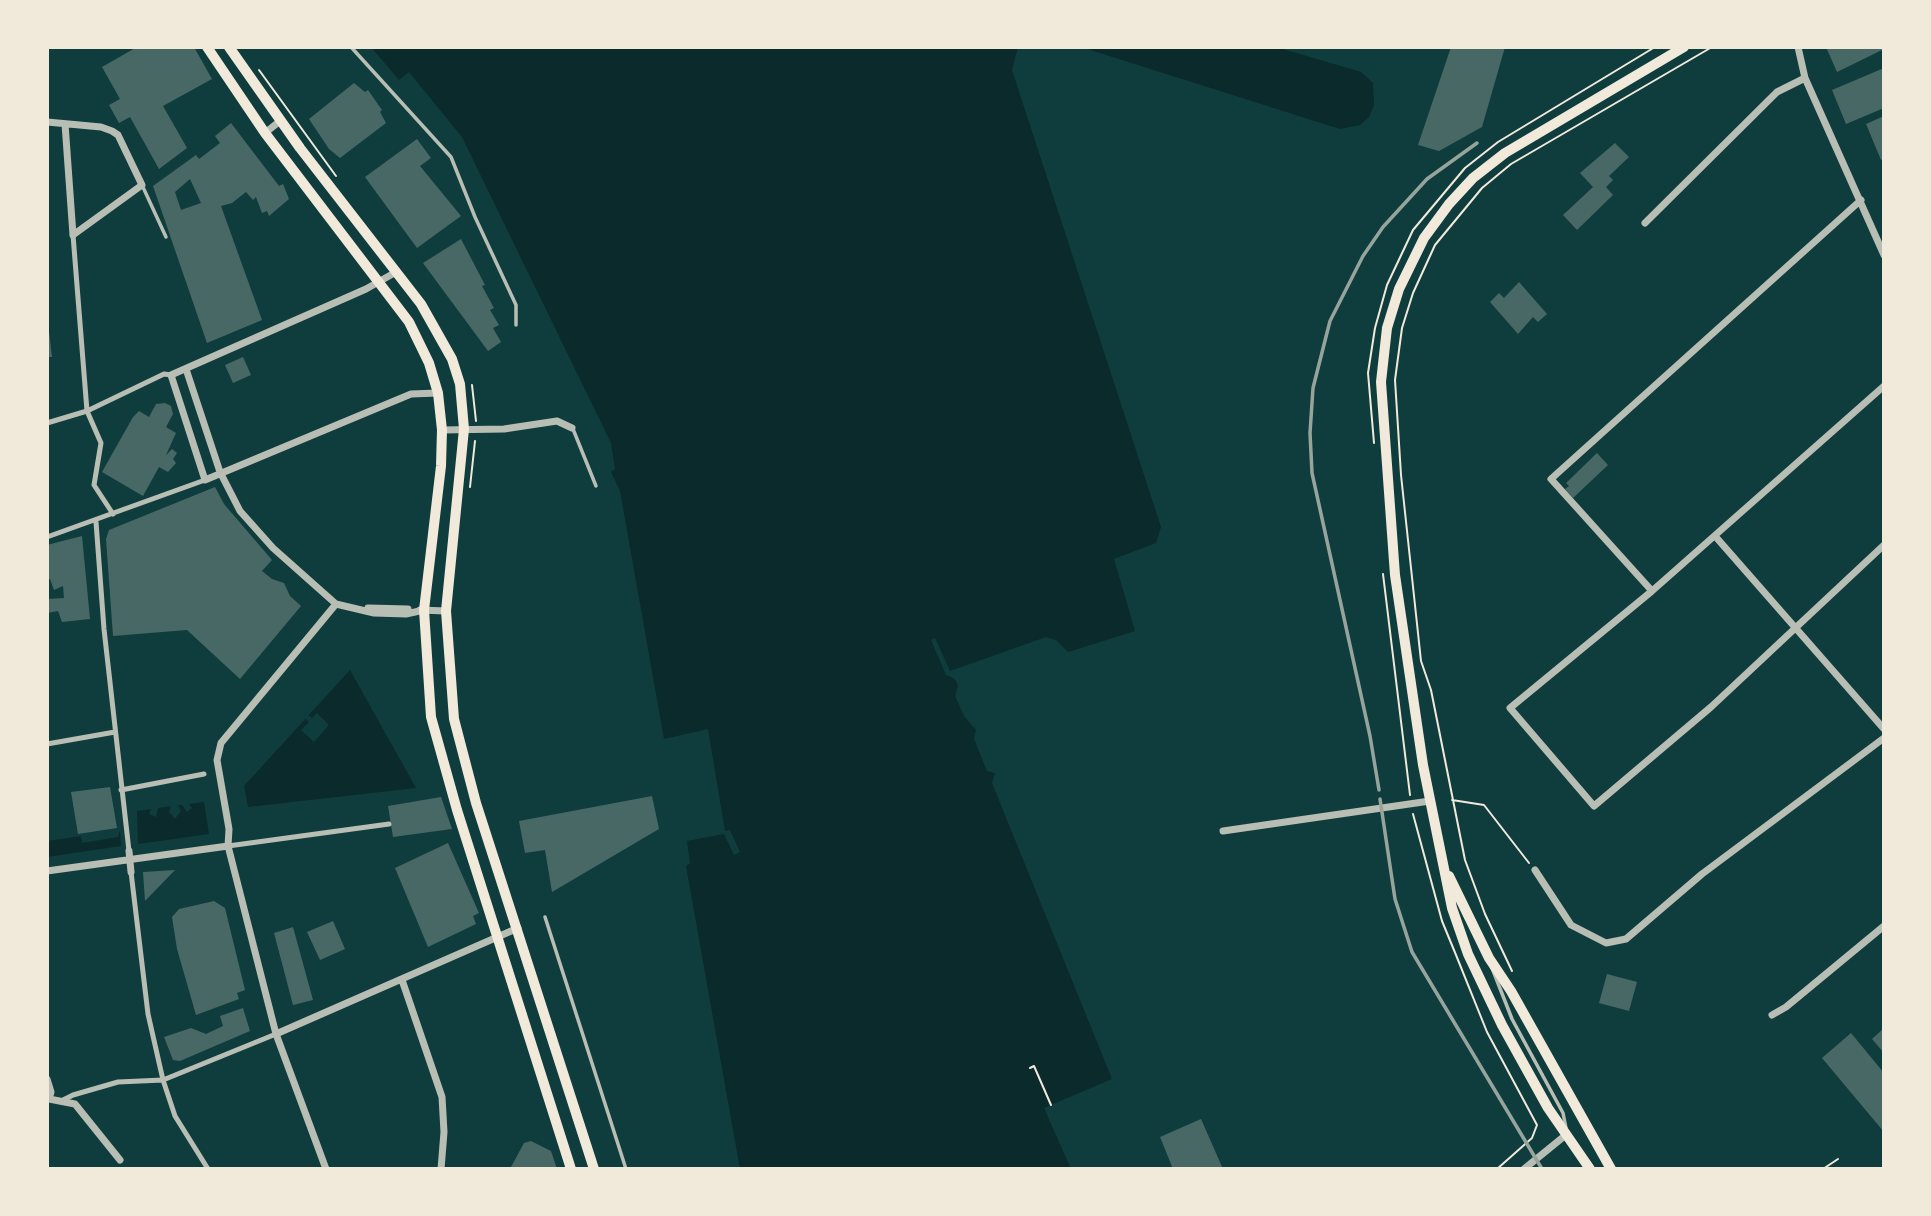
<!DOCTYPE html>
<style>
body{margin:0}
#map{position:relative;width:1931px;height:1216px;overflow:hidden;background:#0f3d3e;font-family:Overpass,sans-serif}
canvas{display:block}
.frame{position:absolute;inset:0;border:49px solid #f1e9da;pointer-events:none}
</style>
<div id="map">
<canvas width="1931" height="1216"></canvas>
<div class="frame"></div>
</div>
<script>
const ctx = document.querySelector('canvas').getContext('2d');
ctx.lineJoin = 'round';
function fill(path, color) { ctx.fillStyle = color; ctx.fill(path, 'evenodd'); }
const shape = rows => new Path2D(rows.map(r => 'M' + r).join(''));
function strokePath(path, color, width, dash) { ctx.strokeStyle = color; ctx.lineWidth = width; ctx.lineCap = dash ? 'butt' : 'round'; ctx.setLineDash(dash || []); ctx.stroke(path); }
const water = shape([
 [371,47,1018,47,1012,70,1161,527,1156,543,1114,559,1135,631,1068,652,1056,640,1046,637,950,671,935,638,931,640,946,675,955,679,958,686,955,696,964,716,976,730,974,739,987,771,995,773,992,783,1112,1079,1044,1108,1071,1169,740,1169,686,866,690,863,687,841,724,834,734,855,740,852,730,830,725,831,708,729,664,739,620,491,611,472,615,469,611,443,462,137,409,72,399,80],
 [1081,47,1276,47,1361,72,1373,83,1374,105,1369,117,1360,125,1340,129],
 [350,670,416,788,248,807,244,786],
 [204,802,209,834,138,844,137,811,151,809,149,814,156,817,158,808,171,806,169,812,175,819,181,811,178,805,182,805,187,812,192,808,189,804],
 [120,830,121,846,47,857,47,841,81,836,82,843,118,837]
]);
const pier = shape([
 [317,713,329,725,314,742,301,730,309,722,305,718,308,715,312,718]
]);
const building = shape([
 [137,47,194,47,212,79,163,106,187,148,159,169,130,117,119,123,109,105,120,99,102,67],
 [1451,47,1505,47,1482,127,1439,151,1418,145],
 [1826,47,1884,47,1884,49,1837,72],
 [1884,68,1884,108,1846,124,1832,90],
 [354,83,365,92,368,90,382,110,380,112,386,123,340,158,329,149,309,119],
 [1884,116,1884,158,1881,160,1866,124],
 [231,123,279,186,283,184,289,199,269,216,267,211,262,213,256,197,253,200,246,192,232,203,221,206,262,320,207,343,153,186,196,155,199,159,220,143,215,136],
 [190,179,201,203,181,210,175,192],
 [417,139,431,158,420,166,461,216,417,248,365,177],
 [1615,143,1629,157,1609,176,1613,180,1606,187,1613,195,1577,230,1563,215,1593,187,1580,173],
 [461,239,485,285,482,286,494,308,490,310,499,325,493,328,501,342,488,351,423,263],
 [1519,282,1547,314,1538,322,1533,317,1518,334,1490,302,1499,293,1504,298],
 [47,314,52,357,47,357],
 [243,357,251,375,233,383,225,365],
 [165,403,171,406,173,414,166,427,176,433,166,455,172,449,177,453,173,459,176,463,168,472,159,467,143,496,102,472,133,417,139,411,149,417,156,404],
 [1597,453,1608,465,1573,498,1565,489,1569,486,1566,483],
 [215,487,224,504,272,560,262,571,272,579,284,583,290,596,301,606,240,679,187,630,113,636,106,539,109,530],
 [82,536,90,619,62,622,58,611,47,613,47,599,64,598,63,586,54,590,50,579,47,580,47,545],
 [110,787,117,828,78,834,71,792],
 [652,796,659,829,552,892,545,850,525,853,519,821],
 [441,797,452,829,393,837,388,806],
 [448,843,479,913,473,916,476,924,428,947,395,868],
 [175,870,145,901,143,872],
 [214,901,225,908,245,990,237,993,239,999,196,1015,177,949,172,917,179,909],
 [333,921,345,949,320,960,307,932],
 [293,927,313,1000,293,1005,274,933],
 [1607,974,1637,982,1629,1011,1599,1003],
 [243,1008,250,1031,180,1061,173,1060,164,1037,191,1028,206,1034,223,1026,220,1016],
 [1884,1028,1884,1053,1872,1039],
 [1851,1033,1884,1073,1884,1132,1822,1058],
 [1201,1119,1223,1169,1173,1169,1160,1137],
 [531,1141,551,1151,557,1169,510,1169,524,1143]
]);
const path = shape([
 [259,70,336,176],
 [472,385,476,421],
 [1374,443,1368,373,1375,328,1387,285,1413,230,1465,168,1498,142,1655,47],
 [470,487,475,441],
 [1383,574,1410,795],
 [1452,800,1484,805,1529,863],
 [1413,814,1442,921,1456,955,1487,1032,1537,1125,1532,1138,1497,1169],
 [1512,971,1485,914,1465,860,1431,690,1421,661,1401,475,1395,380,1402,328,1413,293,1435,245,1482,188,1511,164,1712,47],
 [1030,1068,1034,1066,1051,1105],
 [1883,1146,1884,1146],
 [1823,1169,1838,1159]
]);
const service = shape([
 [351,47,451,157,475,217,516,305,516,325],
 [142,185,166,237],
 [573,429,596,486],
 [545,917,626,1169],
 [1492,968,1512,1019,1563,1113,1566,1128]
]);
const pedestrian = shape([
 [73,235,87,411,164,374,171,375],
 [47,423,87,411,101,443,94,485,113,514],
 [96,522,104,629,129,851],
 [47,537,205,480],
 [47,744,115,732],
 [121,790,204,774],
 [228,846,389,824],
 [131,872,148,1014,163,1080,175,1116,208,1169],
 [61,1101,73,1095,118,1082,163,1080,276,1034]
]);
const minor = shape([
 [1798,47,1805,78,1884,255],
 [47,122,101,127,112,131,118,135,142,185,73,235],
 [65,124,73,235],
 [265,133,280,121],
 [1645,223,1777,92,1805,78],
 [396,272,366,289,171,375,205,480,411,394,438,393],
 [186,369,220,472,240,511,273,548,336,604,374,613,406,614,424,610],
 [1884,386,1652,591,1510,708,1594,806,1711,707,1884,545],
 [442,430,504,429,557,421,572,428],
 [1715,536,1884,729],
 [1652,591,1551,479,1861,200],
 [368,608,408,609],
 [420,610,446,611],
 [1223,831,1430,801],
 [129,851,131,872],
 [1535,870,1571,925,1606,943,1626,939,1702,874,1884,738],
 [47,871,228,846],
 [402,980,442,1097,444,1132,441,1169],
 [1772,1015,1786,1007,1884,926],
 [276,1034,518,928],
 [47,1079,51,1092,49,1099],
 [49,1099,75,1104,120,1160],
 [326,1169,276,1034,228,846,229,829,217,760,221,743,336,604],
 [1524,1169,1567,1134]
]);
const secondary = shape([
 [207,47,265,133,409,322,429,363,438,393,442,430,441,466,424,610,431,717,457,810,571,1169],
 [229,47,300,148,421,304,452,359,460,384,464,429,446,611,454,719,476,803,594,1169],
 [1449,876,1489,958,1511,991,1611,1169],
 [1590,1169,1548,1108,1502,1025,1468,954,1452,908,1423,765,1395,575,1381,382,1387,328,1399,289,1424,238,1449,204,1473,178,1505,153,1684,47]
]);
const rail = shape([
 [1379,790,1370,736,1312,473,1310,433,1313,388,1330,321,1363,256,1383,227,1427,179,1477,143],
 [1380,799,1395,899,1412,952,1542,1169]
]);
fill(water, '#0a2a2b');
fill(pier, '#0f3d3e');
fill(building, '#486865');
strokePath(path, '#f1e9da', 2);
strokePath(service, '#b8beb3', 3.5);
strokePath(pedestrian, '#b8beb3', 5);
strokePath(minor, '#b8beb3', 7);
strokePath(secondary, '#f1e9da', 10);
strokePath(rail, '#97a49c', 3.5);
</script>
